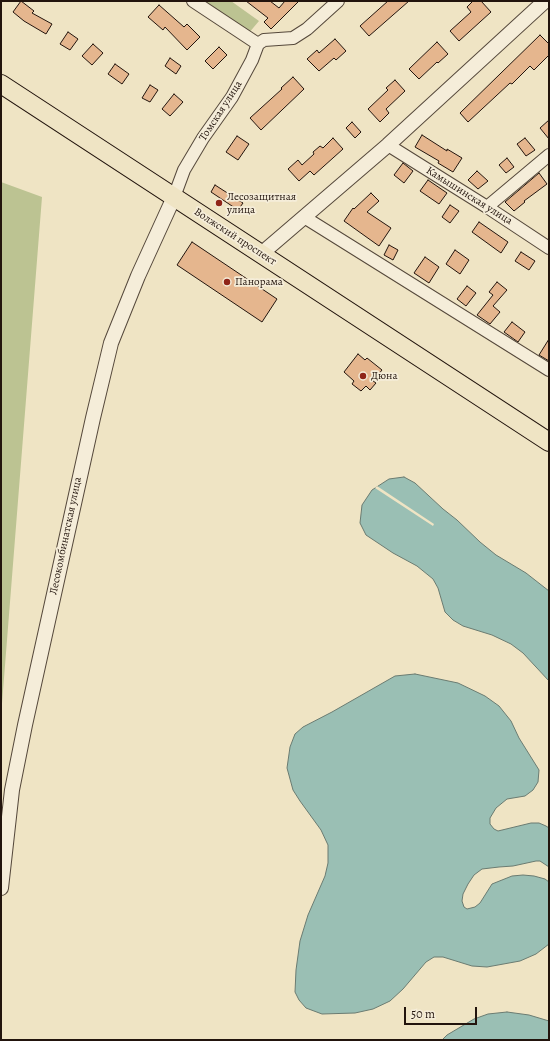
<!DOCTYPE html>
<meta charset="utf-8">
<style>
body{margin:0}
#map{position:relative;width:550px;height:1041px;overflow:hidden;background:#efe4c4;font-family:Alegreya,serif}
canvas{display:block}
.frame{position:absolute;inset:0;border:2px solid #22140d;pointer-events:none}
.scale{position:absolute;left:404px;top:1007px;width:73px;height:18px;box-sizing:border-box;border:2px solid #22140d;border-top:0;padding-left:5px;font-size:12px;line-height:14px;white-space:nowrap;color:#22140d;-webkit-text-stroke:3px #f5edd9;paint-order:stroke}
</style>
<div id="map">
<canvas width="550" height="1041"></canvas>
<div class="frame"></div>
<div class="scale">50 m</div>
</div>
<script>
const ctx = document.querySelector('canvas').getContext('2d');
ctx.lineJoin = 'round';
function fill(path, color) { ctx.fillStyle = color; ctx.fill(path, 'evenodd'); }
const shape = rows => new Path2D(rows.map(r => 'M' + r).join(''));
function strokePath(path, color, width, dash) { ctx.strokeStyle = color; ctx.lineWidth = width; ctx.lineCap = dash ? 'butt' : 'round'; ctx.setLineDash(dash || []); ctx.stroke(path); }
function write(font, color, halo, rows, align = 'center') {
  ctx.font = font + ' Alegreya,serif'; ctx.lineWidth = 3.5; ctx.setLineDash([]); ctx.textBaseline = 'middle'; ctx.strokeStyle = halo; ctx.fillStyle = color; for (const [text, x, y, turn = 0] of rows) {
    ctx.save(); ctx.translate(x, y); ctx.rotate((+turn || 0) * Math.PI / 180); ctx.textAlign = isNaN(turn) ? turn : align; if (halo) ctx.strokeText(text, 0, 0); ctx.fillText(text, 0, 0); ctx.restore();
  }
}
const green = shape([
 [196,1,231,1,259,21,248,34],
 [1,182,42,197,1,716]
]);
const water = shape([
 [404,477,415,483,443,509,457,520,480,542,496,555,526,573,549,591,549,681,523,653,511,644,492,635,463,626,453,620,445,612,438,588,433,579,417,566,393,553,366,535,360,523,362,505,372,490,389,479,404,477],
 [415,674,458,683,485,696,499,706,511,721,519,738,539,770,538,782,533,790,525,796,507,799,496,808,490,818,490,824,494,829,498,831,531,823,539,823,546,826,549,828,549,867,540,861,536,861,513,866,499,867,482,869,474,875,468,884,463,894,462,901,464,907,467,909,475,907,480,903,492,884,512,876,523,875,534,876,545,879,549,882,549,944,536,954,520,961,487,967,472,966,443,957,434,957,426,962,403,989,390,1001,373,1009,355,1013,322,1014,306,1008,299,1000,295,992,296,970,300,941,308,915,325,876,328,863,328,845,321,830,300,801,293,790,287,768,290,747,295,734,303,727,332,712,395,676,415,674],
 [507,1012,529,1015,549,1021,549,1040,442,1040,447,1035,474,1019,488,1014,507,1012]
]);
const pier = shape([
 [377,486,434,524,433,526,375,488]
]);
const building = shape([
 [21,1,34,11,32,13,52,24,46,34,24,21,13,12,21,1],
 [246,1,270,1,279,8,285,1,299,1,271,29,264,22,268,18,246,1],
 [388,1,409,1,369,36,360,26,388,1],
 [473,1,481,1,491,12,459,41,450,31,471,12,467,7,473,1],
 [159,5,184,27,187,24,200,37,187,50,165,27,163,30,148,17,159,5],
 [68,32,78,39,70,50,60,44,68,32],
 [540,35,549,44,549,55,534,70,530,66,512,84,510,83,468,122,460,113,540,35],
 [335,39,346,51,336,60,334,58,319,71,307,59,317,50,319,53,335,39],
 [437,42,448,54,438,63,437,62,419,79,409,69,437,42],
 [93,44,103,53,92,65,82,56,93,44],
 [219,47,227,55,213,69,205,61,219,47],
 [170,58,181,66,176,74,165,66,170,58],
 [115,64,129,74,122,84,108,74,115,64],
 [293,77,304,89,261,130,250,118,282,89,281,88,293,77],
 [395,80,405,91,386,109,389,113,380,122,368,109,388,90,386,88,395,80],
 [150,85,158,90,150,102,142,98,150,85],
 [174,94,183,102,170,116,162,109,174,94],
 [549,120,549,139,540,128,549,120],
 [352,122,361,132,355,138,346,128,352,122],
 [422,135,447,151,447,149,462,158,453,172,438,163,439,161,415,147,422,135],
 [237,136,249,144,238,160,226,152,237,136],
 [333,138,343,149,314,175,310,171,299,181,288,169,298,160,302,165,314,154,313,152,320,146,323,148,333,138],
 [525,138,535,150,526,156,517,144,525,138],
 [507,158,514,167,506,173,499,165,507,158],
 [403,163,413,171,404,183,394,175,403,163],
 [477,171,488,181,478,189,468,180,477,171],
 [539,173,547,184,524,201,525,202,514,211,505,202,539,173],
 [428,180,447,193,439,204,420,191,428,180],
 [215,185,243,203,238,210,211,192,215,185],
 [371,193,379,201,367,212,391,228,379,246,344,221,353,208,354,209,371,193],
 [450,205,459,211,450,223,442,217,450,205],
 [479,222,508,242,501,253,472,232,479,222],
 [192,242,277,299,262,322,177,265,192,242],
 [389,245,398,250,393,260,384,255,389,245],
 [455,250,469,260,460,274,446,264,455,250],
 [521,252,535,261,529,270,515,261,521,252],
 [425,257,439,267,429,283,414,273,425,257],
 [497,282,507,290,493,306,500,312,490,324,477,315,493,295,489,292,497,282],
 [467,286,476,293,466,306,457,299,467,286],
 [512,322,525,332,518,342,504,332,512,322],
 [549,339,549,361,539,355,549,339],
 [358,354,365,360,367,358,382,370,373,381,376,383,370,390,366,386,361,391,352,384,354,381,344,372,358,354]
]);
const minor = shape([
 [193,1,258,44],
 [388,145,487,207,549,248],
 [174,197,184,170,203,138,232,97,252,60,258,44,264,40,293,38,307,29,338,1],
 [487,207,549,155],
 [304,217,549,370]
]);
const tertiary = shape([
 [261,254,388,145,545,1],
 [1,888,12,790,25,725,93,418,111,343,138,276,174,197]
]);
const primary = shape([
 [1,84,549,442]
]);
const markers = [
 [219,203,4,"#8f2418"],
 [227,282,4,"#8f2418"],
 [363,376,4,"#8f2418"]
];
const streetNames = [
 ["Томская улица",221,111,-57],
 ["Камышинская улица",469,196,32],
 ["Волжский проспект",235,237,33],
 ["Лесокомбинатская улица",66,536,-78]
];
const poiNames = [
 ["Лесозащитная",227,197],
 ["улица",227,210],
 ["Панорама",235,282],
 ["Дюна",371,376]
];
fill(green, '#bcc392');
fill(water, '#9abfb4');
strokePath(water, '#6a7b71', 1);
fill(pier, '#efe4c4');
fill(building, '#e5b68e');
strokePath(building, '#22140d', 1);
strokePath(minor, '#55483b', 14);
strokePath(tertiary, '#55483b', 16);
strokePath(primary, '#22140d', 20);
strokePath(minor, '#f5edd9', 12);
strokePath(tertiary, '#f5edd9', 14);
strokePath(primary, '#efe4c4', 18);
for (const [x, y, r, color] of markers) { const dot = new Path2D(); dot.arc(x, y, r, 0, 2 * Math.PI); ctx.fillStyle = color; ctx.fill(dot); strokePath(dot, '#f5edd9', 1.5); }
write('11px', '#22140d', '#f5edd9', streetNames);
write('11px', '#22140d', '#f5edd9', poiNames, 'left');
</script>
